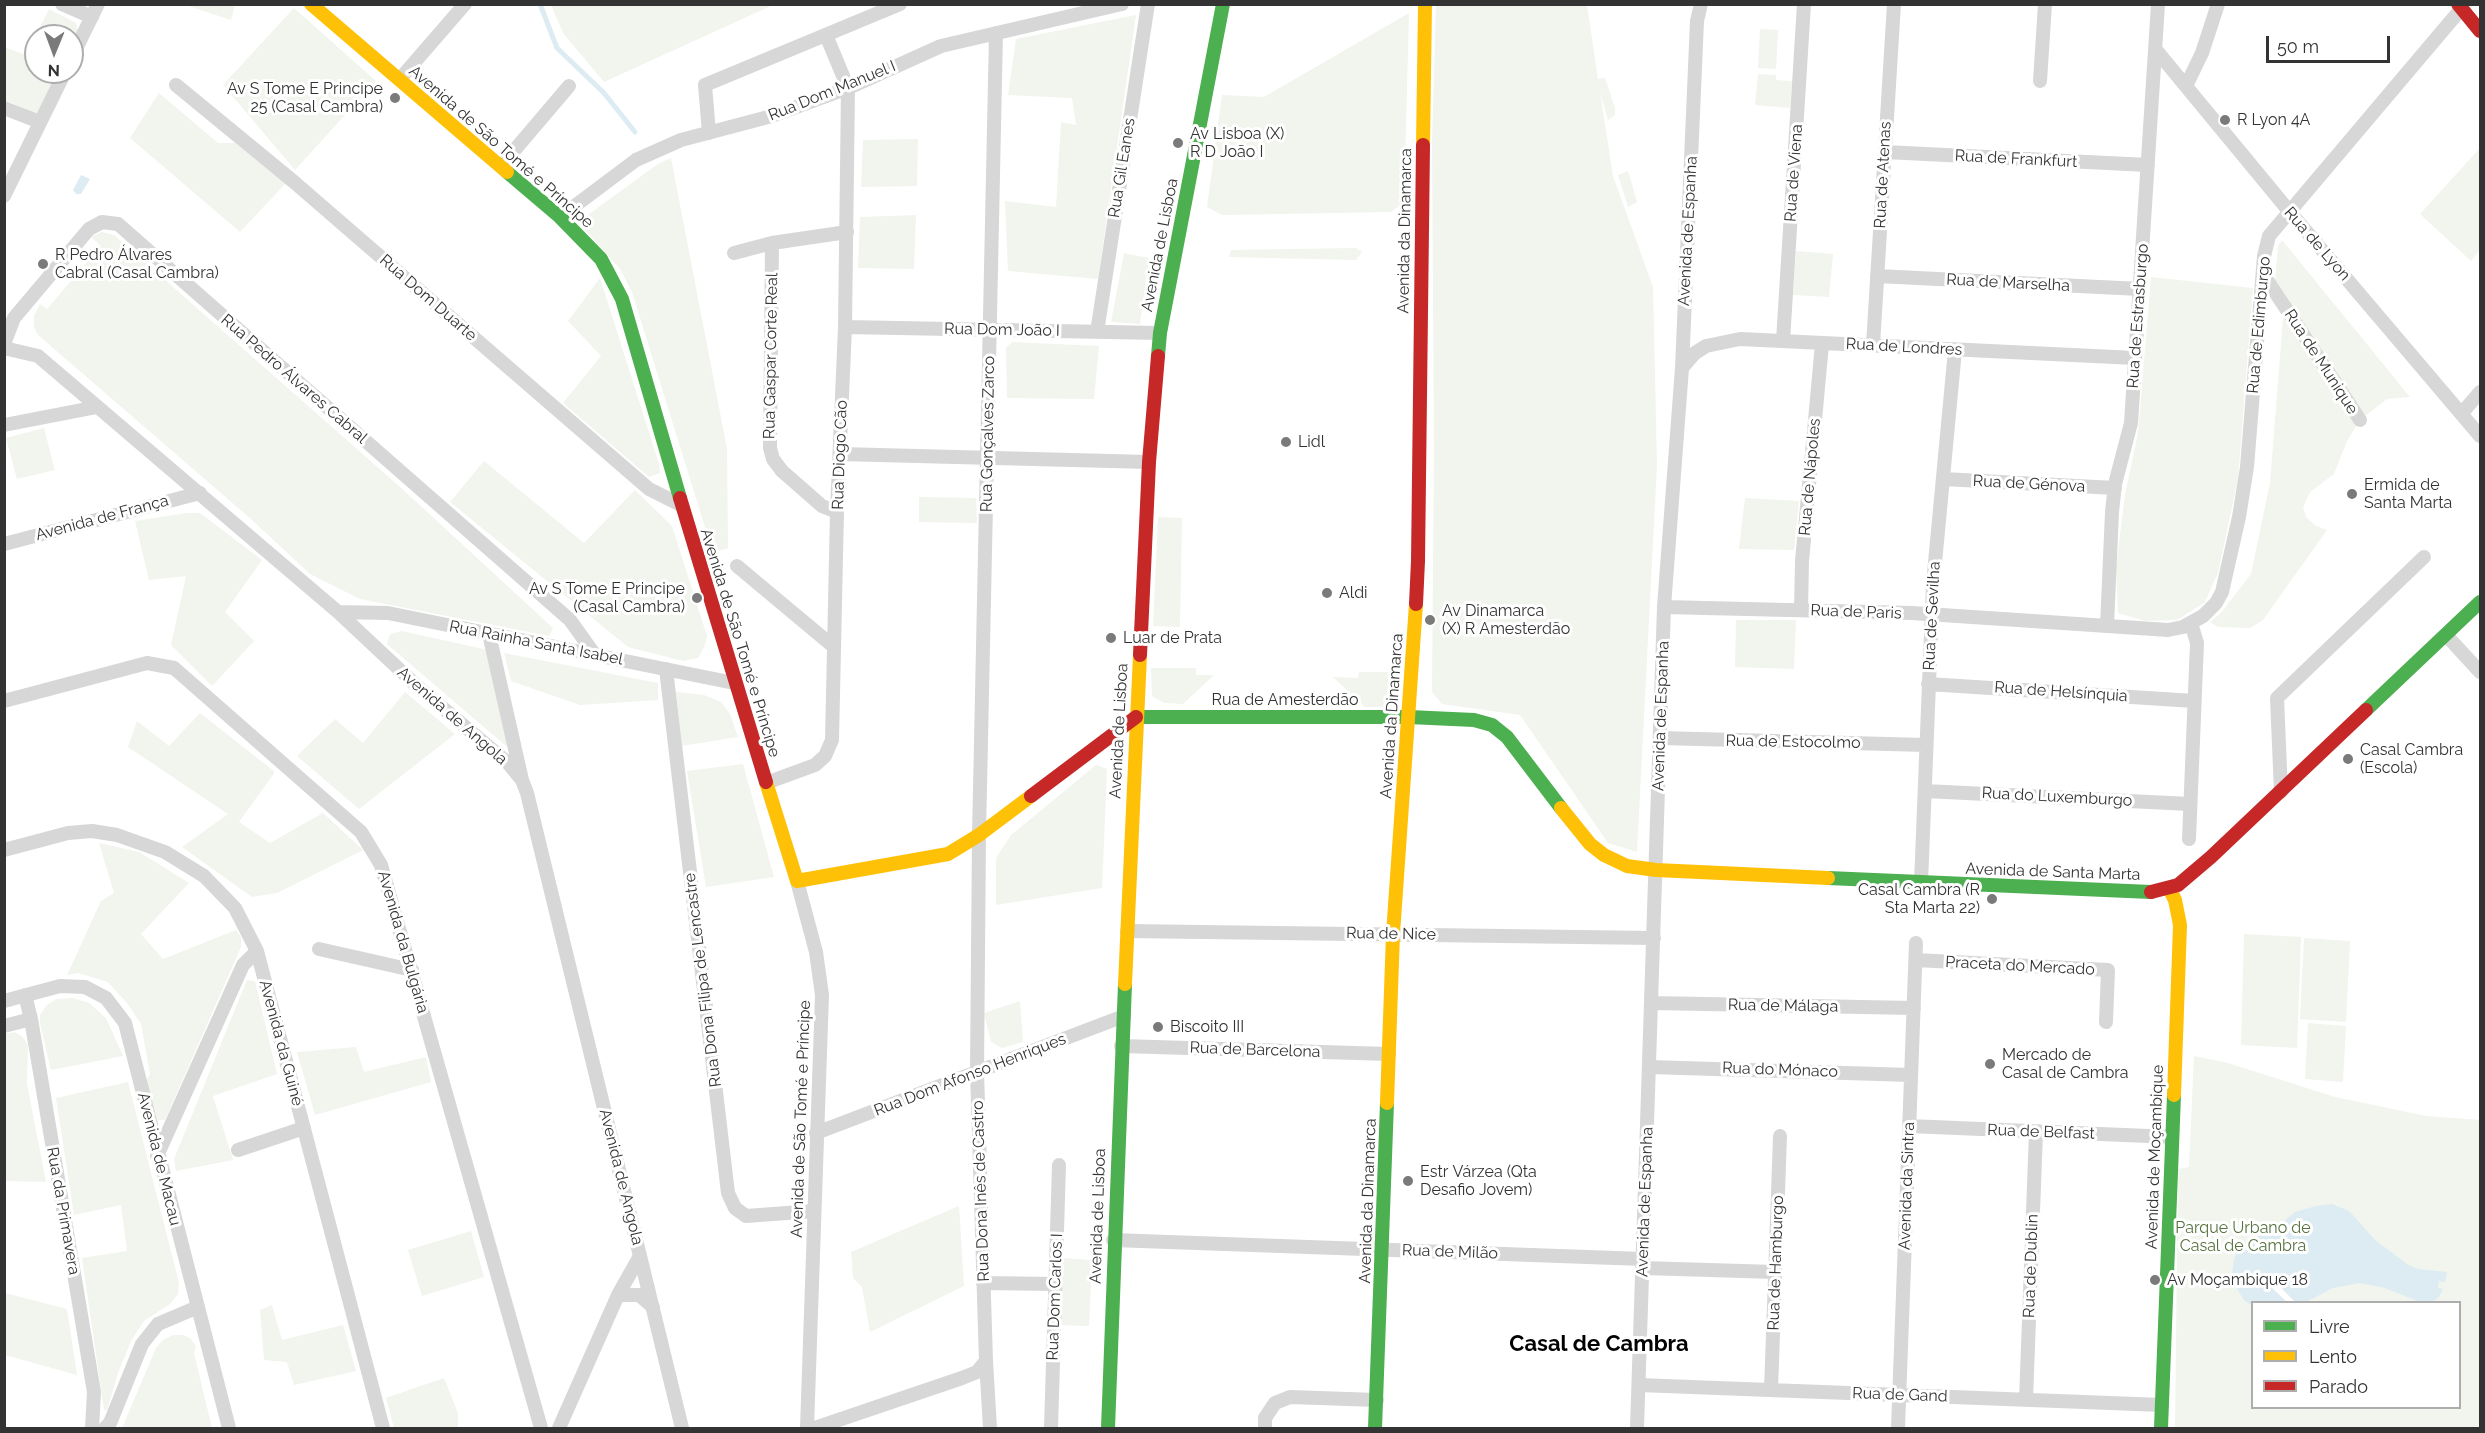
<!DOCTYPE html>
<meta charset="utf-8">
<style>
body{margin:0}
#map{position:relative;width:2485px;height:1433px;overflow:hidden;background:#fff;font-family:Raleway,sans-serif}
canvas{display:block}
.frame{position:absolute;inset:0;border:6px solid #333;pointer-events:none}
.legend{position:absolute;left:2251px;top:1301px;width:210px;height:108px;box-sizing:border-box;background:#fff;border:2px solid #adadad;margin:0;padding:8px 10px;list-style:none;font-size:18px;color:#333}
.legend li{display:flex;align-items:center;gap:12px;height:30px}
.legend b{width:30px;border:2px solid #adadad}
.north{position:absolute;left:24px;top:24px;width:60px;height:60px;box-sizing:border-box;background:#fff;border:2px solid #adadad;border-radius:50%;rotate:181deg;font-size:16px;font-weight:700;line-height:24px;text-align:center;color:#333}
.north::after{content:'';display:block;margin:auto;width:21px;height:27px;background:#7a7a7a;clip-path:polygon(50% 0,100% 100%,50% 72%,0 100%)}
.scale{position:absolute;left:2266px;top:36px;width:124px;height:27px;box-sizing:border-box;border:3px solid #333;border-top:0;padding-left:8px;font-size:18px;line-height:21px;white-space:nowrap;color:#333;-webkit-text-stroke:4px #fff;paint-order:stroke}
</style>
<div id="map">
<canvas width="2485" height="1433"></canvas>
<div class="frame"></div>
<ul class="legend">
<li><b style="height:8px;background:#4caf50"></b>Livre</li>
<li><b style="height:8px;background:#ffc107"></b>Lento</li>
<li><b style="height:8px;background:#c62828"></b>Parado</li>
</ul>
<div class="north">N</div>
<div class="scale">50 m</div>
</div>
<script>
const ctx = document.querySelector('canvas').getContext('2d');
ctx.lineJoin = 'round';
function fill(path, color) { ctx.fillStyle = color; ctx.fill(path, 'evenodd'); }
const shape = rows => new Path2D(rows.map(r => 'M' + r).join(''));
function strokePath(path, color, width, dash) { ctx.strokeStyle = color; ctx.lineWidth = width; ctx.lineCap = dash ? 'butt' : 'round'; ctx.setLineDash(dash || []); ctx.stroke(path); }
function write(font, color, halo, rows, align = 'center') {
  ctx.font = font + ' Raleway,sans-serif'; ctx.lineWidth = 6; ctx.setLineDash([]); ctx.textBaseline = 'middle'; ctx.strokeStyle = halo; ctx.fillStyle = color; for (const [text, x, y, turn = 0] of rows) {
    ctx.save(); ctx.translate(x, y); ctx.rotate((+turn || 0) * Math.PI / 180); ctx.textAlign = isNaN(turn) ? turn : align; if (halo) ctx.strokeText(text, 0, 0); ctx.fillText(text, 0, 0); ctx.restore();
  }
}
const green = shape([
 [183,4,235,4,235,5,231,20],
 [551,5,773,5,604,82,563,33],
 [1436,5,1587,5,1598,79,1605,78,1615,108,1615,115,1608,120,1600,92,1613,176,1653,287,1657,465,1637,852,1608,843,1520,715,1442,704,1432,692,1434,453,1432,141],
 [294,8,376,81,295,170,223,85],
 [49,9,76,23,78,31,72,43,72,36,36,36,36,72,59,72,42,109,36,113,5,100,4,47,26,55],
 [1409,13,1404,202,1391,212,1222,215,1207,207,1222,95,1264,97],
 [1136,15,1098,279,1008,271,1005,201,1056,207,1061,122,1076,125,1072,98,1008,95,1016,39],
 [1760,29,1778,30,1776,69,1758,68],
 [1758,74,1776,75,1776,80,1792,81,1790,108,1755,105],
 [159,93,218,143,235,143,285,184,240,232,130,138],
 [918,139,917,186,861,187,863,140],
 [2480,148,2480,250,2471,261,2420,214],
 [671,158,727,449,728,548,713,553,632,292,620,269,578,222,658,164],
 [1628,171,1637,202,1628,207,1618,175],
 [916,215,914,269,858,268,860,217],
 [102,232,114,235,399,486,553,628,549,636,360,599,310,574,251,519,38,335,34,327,34,316,40,304,47,309,101,246,91,237],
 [2282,240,2410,397,2387,399,2360,420,2347,441,2334,474,2310,492,2303,507,2306,517,2316,526,2327,530,2263,620,2250,628,2218,627,2210,622,2221,613,2251,574,2270,483,2284,306,2274,291,2278,246],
 [1356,248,1362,252,1356,260,1229,257,1231,250],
 [1796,251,1833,254,1829,297,1793,295],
 [1124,253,1149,258,1140,324,1111,322],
 [2151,277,2253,288,2238,479,2218,573,2205,602,2177,620,2145,621,2118,613,2116,567,2125,495,2138,433],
 [600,278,659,464,660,473,649,477,563,403,601,356,568,321],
 [1012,342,1099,346,1094,399,1007,398,1006,348],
 [44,428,55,470,17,479,6,438],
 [484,461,584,543,635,490,672,526,707,636,705,645,698,658,683,661,628,647,450,502],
 [919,497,976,498,977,523,919,522],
 [1745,498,1799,501,1794,550,1739,549],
 [187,513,200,513,262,560,225,612,254,641,212,686,171,645,186,576,149,580,135,521],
 [1158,517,1182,518,1180,627,1153,626],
 [1736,620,1796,620,1794,669,1735,667],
 [402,631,488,650,511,744,506,746,387,644,390,634],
 [504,653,658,683,658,700,580,705,511,681],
 [1151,668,1196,668,1196,675,1214,675,1183,704,1164,703,1152,696],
 [1359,672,1398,672,1396,700,1388,707,1365,707,1333,677,1358,678],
 [405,692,455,734,359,809,297,756,335,719,363,743],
 [676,692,704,695,721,702,730,714,738,737,682,746],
 [200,713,275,772,239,822,270,843,323,813,363,850,277,893,252,897,182,847,228,814,128,747,137,721,169,746],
 [743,764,774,877,706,887,687,771],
 [1096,765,1107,769,1102,888,996,905,996,858,1011,835],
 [99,843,139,852,189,883,141,934,163,959,236,930,241,937,241,947,165,1120,158,1120,146,1081,150,1074,141,1024,127,1003,108,982,78,973,67,975,101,901,114,893],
 [2244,934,2301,937,2297,1048,2241,1045],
 [2304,938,2350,941,2346,1022,2300,1019],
 [247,980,255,981,277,1074,213,1096,233,1160,176,1171,174,1159],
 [73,998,89,1003,106,1018,123,1056,51,1070,40,1023,40,1015,46,1006,56,999],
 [1020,1001,1023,1042,1002,1048,991,1042,984,1013],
 [2308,1023,2346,1026,2343,1082,2305,1079],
 [14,1032,22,1036,28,1045,27,1084,46,1182,5,1181,5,1034],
 [356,1047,364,1072,426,1057,431,1082,315,1115,297,1052],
 [2194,1056,2228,1063,2335,1097,2426,1116,2480,1120,2480,1428,2175,1428,2178,1169,2189,1167],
 [2252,1302,2460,1302,2460,1408,2252,1408],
 [128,1082,179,1283,178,1294,170,1304,144,1321,132,1339,118,1373,107,1410,104,1410,82,1258,127,1251,121,1205,74,1215,56,1098],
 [959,1206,964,1286,870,1332,862,1287,853,1278,851,1252],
 [471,1231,484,1277,422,1296,408,1250],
 [1062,1258,1092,1260,1089,1326,1059,1325],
 [5,1293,67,1309,77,1375,5,1355],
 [272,1305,282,1340,343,1325,356,1371,294,1385,287,1362,264,1360,260,1310],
 [173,1335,183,1335,190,1338,196,1346,194,1353,212,1428,122,1428,156,1348,163,1340],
 [444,1378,458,1413,458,1428,394,1428,386,1398]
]);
const water = shape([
 [81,175,90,179,81,194,76,194,73,190],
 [2332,1204,2349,1211,2375,1240,2407,1264,2418,1269,2447,1272,2445,1282,2439,1281,2438,1288,2443,1289,2439,1297,2433,1302,2420,1302,2385,1288,2360,1283,2333,1288,2306,1302,2295,1302,2282,1289,2286,1279,2275,1277,2268,1284,2287,1302,2252,1302,2252,1306,2244,1300,2234,1284,2232,1274,2234,1259,2239,1248,2281,1224,2295,1212,2316,1206]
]);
const pier = shape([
 [2275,1277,2286,1279,2282,1289,2295,1302,2287,1302,2268,1284]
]);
const stream = shape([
 [540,4,557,48,604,93,635,132]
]);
const street = shape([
 [62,4,92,17],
 [2156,50,2289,211,2480,436],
 [72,57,98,4],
 [400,79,465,4],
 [2040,81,2045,4],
 [176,85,294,182,649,489,681,505],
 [2186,86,2202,53,2218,4],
 [4,108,40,122],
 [709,133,705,85,900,4],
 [1885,152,2148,165],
 [501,166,569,86],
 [4,196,65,72],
 [560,217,636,160,681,140,772,116,848,88,941,46,1122,4],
 [734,253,772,243],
 [2263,274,2360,420],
 [1877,276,2140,289],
 [845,327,1160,333],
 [1097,332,1148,4],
 [1783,341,1804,4],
 [4,344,14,318,89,229,102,222,118,224,570,620,595,655],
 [1873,345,1894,4],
 [4,348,38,356,338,612,417,686,508,763,522,780,527,793,682,1428],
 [1682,368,1695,353,1706,346,1740,339,2135,358],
 [2462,413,2480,392],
 [4,425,97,407],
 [840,454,1149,462],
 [1943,479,2115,488],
 [837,512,822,506,782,471,773,459,770,448,772,243,847,232],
 [4,544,200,493],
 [737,566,834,647],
 [1664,607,1912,613,2168,630,2183,627,2203,616,2216,603,2222,592,2239,517,2247,467,2264,256,2269,236,2461,9],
 [1801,610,1802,561,1822,344],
 [338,612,388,613,734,683],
 [2107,626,2112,512,2115,484,2131,423,2158,4],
 [489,634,522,780],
 [2446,635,2480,672],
 [666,669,728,1193,735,1208,746,1216,814,1211],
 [1928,684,2194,701],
 [4,701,147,663,174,668,361,832,381,865,541,1428],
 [1660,738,1926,745],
 [766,783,815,765,825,756,832,740,837,512,845,327,848,88,826,35],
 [1925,791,2190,804],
 [2281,792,2277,698,2424,557],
 [2189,839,2197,643,2191,623],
 [4,850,68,833,92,831,117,835,165,852,204,876,235,908,257,951,383,1428],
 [797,881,816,952,822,995,807,1428],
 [1921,883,1933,584,1955,350],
 [1127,931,1654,938],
 [319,949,412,970],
 [1916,960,2108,970,2106,1022],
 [25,995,31,1019,94,1392,92,1428],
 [4,1001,60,986,85,987,106,998,125,1023,229,1428],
 [1652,1003,1914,1008],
 [4,1026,31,1019],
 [1121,1046,1389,1054],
 [1649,1067,1911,1075],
 [1909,1126,2172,1137],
 [816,1133,1124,1016],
 [238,1150,304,1128],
 [157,1156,243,965,257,951],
 [1113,1240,1643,1259],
 [1643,1268,1775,1272],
 [983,1283,1055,1284],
 [618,1295,639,1295,653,1307],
 [986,1361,990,1428],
 [1639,1385,2162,1405],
 [1771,1390,1780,1136],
 [2026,1400,2036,1132],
 [105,1428,110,1423,142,1344,158,1324,198,1307],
 [559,1428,618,1295,640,1256],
 [815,1428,962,1378,977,1372,986,1361,977,1072,979,835,996,33],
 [1051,1428,1059,1165],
 [1265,1428,1265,1418,1275,1403,1290,1397,1377,1400],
 [1637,1428,1664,607,1682,368,1697,21,1701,4],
 [1898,1428,1916,943]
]);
const fast = shape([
 [507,172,560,217,601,259,622,299,680,498],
 [1158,356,1160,333,1223,4],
 [2366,710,2480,602],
 [1136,717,1409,717,1474,720,1492,725,1507,737,1561,808],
 [1828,878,2151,892],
 [1108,1428,1125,984],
 [1375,1428,1387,1103],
 [2161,1428,2174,1095]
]);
const slow = shape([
 [311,4,507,172],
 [1423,145,1425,4],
 [766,782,797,881,948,854,979,835,1031,796],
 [1561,808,1590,844,1604,855,1627,866,1656,870,1828,878],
 [2169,888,2175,900,2180,925,2174,1095],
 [1125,984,1140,655],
 [1387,1103,1393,934,1416,604]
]);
const jam = shape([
 [2458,4,2480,31],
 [680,498,766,782],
 [1416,604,1418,561,1423,145],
 [1140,655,1149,462,1158,356],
 [1031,796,1136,717],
 [2151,892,2178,885,2211,857,2366,710]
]);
const markers = [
 [395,98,6,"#7a7a7a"],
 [2225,120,6,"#7a7a7a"],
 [1178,143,6,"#7a7a7a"],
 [43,264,6,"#7a7a7a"],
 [1286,442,6,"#7a7a7a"],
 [2352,494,6,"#7a7a7a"],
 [1327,593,6,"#7a7a7a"],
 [697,598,6,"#7a7a7a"],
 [1430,620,6,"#7a7a7a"],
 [1111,638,6,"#7a7a7a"],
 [2348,759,6,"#7a7a7a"],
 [1992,899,6,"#7a7a7a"],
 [1158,1027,6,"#7a7a7a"],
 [1990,1064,6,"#7a7a7a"],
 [1408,1181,6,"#7a7a7a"],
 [2155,1280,6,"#7a7a7a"]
];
const poiNames = [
 ["Av S Tome E Principe",383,89,"right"],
 ["25 (Casal Cambra)",383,107,"right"],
 ["R Lyon 4A",2237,120],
 ["Av Lisboa (X)",1190,134],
 ["R D João I",1190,152],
 ["R Pedro Álvares",55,255],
 ["Cabral (Casal Cambra)",55,273],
 ["Lidl",1298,442],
 ["Ermida de",2364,485],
 ["Santa Marta",2364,503],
 ["Av S Tome E Principe",685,589,"right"],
 ["(Casal Cambra)",685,607,"right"],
 ["Aldi",1339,593],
 ["Av Dinamarca",1442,611],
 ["(X) R Amesterdão",1442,629],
 ["Luar de Prata",1123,638],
 ["Casal Cambra",2360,750],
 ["(Escola)",2360,768],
 ["Casal Cambra (R",1980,890,"right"],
 ["Sta Marta 22)",1980,908,"right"],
 ["Biscoito III",1170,1027],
 ["Mercado de",2002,1055],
 ["Casal de Cambra",2002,1073],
 ["Estr Várzea (Qta",1420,1172],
 ["Desafio Jovem)",1420,1190],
 ["Av Moçambique 18",2167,1280]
];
const streetNames = [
 ["Rua Dom Manuel I",832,91,-22],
 ["Avenida de São Tomé e Príncipe",501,147,41],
 ["Rua de Frankfurt",2016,159,3],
 ["Rua Gil Eanes",1122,168,-81],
 ["Rua de Viena",1794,173,-86],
 ["Rua de Atenas",1883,175,-87],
 ["Avenida da Dinamarca",1405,231,-89],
 ["Avenida de Espanha",1688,231,-87],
 ["Rua de Lyon",2317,244,49],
 ["Avenida de Lisboa",1160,245,-79],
 ["Rua de Marselha",2008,283,3],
 ["Rua Dom Duarte",428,298,41],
 ["Rua de Estrasburgo",2138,316,-86],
 ["Rua de Edimburgo",2259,325,-85],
 ["Rua Dom João I",1002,330,1],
 ["Rua de Londres",1904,347,3],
 ["Rua Gaspar Corte Real",771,356,-89],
 ["Rua de Munique",2321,362,57],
 ["Rua Pedro Álvares Cabral",294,379,41],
 ["Rua Gonçalves Zarco",988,434,-89],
 ["Rua Diogo Cão",840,455,-88],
 ["Rua de Nápoles",1810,477,-85],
 ["Rua de Génova",2029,484,3],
 ["Avenida de França",102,518,-15],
 ["Rua de Paris",1856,612,2],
 ["Rua de Sevilha",1932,616,-87],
 ["Rua Rainha Santa Isabel",536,643,11],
 ["Avenida de São Tomé e Príncipe",740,643,73],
 ["Rua de Helsínquia",2061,692,4],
 ["Rua de Amesterdão",1285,700],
 ["Avenida de Angola",452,716,41],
 ["Avenida da Dinamarca",1392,716,-86],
 ["Avenida de Espanha",1661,716,-88],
 ["Avenida de Lisboa",1119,731,-87],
 ["Rua de Estocolmo",1793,742,1],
 ["Rua do Luxemburgo",2057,797,3],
 ["Avenida de Santa Marta",2053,872,2],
 ["Rua de Nice",1391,934,1],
 ["Avenida da Bulgária",403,942,74],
 ["Praceta do Mercado",2020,966,3],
 ["Rua Dona Filipa de Lencastre",703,980,-97],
 ["Rua de Málaga",1783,1006,1],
 ["Avenida da Guiné",281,1043,75],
 ["Rua de Barcelona",1255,1050,2],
 ["Rua do Mónaco",1780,1070,2],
 ["Rua Dom Afonso Henriques",970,1075,-21],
 ["Avenida de São Tomé e Príncipe",801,1119,-88],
 ["Rua de Belfast",2041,1132,2],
 ["Avenida de Moçambique",2155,1157,-88],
 ["Avenida de Macau",159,1159,76],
 ["Avenida de Angola",621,1177,76],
 ["Avenida da Sintra",1907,1186,-88],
 ["Rua Dona Inês de Castro",981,1191,-92],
 ["Avenida da Dinamarca",1368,1201,-88],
 ["Avenida de Espanha",1645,1202,-88],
 ["Rua da Primavera",63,1211,80],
 ["Avenida de Lisboa",1098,1216,-88],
 ["Rua de Milão",1450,1252,2],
 ["Rua de Hamburgo",1776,1263,-88],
 ["Rua de Dublin",2031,1266,-88],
 ["Rua Dom Carlos I",1055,1297,-88],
 ["Rua de Gand",1900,1395,2]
];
const parkNames = [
 ["Parque Urbano de",2243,1228],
 ["Casal de Cambra",2243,1246]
];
const districtNames = [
 ["Casal de Cambra",1599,1344]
];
fill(green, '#f1f5ed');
fill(water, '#ddebf3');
fill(pier, '#fff');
strokePath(stream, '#ddebf3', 5);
strokePath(street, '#d7d7d7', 14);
strokePath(fast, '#4caf50', 14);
strokePath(slow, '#ffc107', 14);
strokePath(jam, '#c62828', 14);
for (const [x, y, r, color] of markers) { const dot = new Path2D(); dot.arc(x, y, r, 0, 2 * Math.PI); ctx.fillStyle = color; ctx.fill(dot); strokePath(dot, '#fff', 2); }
write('16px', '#333', '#fff', poiNames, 'left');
write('16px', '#333', '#fff', streetNames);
write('16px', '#56703f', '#fff', parkNames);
write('bold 22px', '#000', '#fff', districtNames);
</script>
